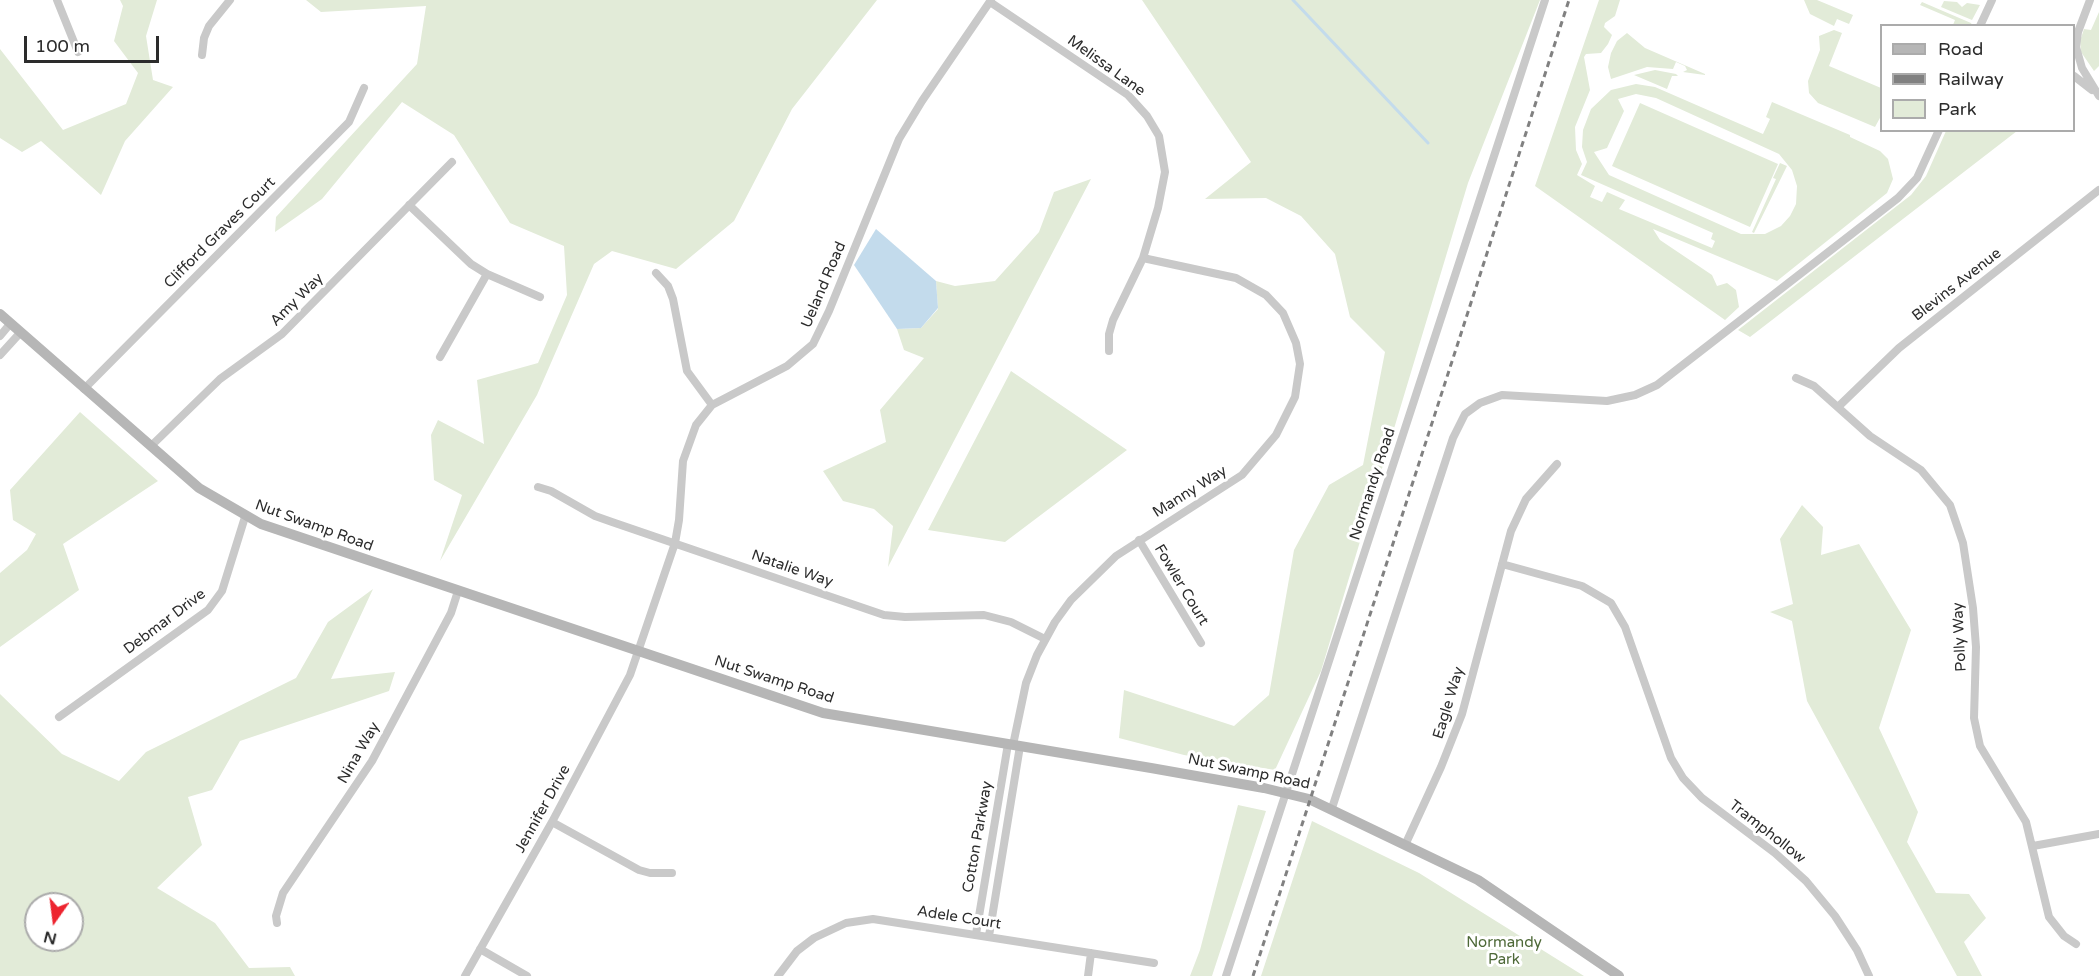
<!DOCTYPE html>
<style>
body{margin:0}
#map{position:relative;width:2099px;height:976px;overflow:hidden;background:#fff;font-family:"Varela Round",sans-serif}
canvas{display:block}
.legend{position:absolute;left:1880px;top:24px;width:195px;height:108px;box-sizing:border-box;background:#fff;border:2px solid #ababab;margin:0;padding:8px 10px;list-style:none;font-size:18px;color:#2c2c2c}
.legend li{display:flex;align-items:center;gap:12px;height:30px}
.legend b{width:30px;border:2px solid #ababab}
.north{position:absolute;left:24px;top:892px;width:60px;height:60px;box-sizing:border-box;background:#fff;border:2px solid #ababab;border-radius:50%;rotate:194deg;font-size:16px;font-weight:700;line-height:24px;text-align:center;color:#2c2c2c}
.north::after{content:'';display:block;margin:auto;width:21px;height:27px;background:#ed242f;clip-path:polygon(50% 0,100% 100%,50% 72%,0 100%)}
.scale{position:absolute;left:24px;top:36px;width:135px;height:27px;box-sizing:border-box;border:3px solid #2c2c2c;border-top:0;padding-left:8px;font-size:18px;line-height:21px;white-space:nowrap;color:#2c2c2c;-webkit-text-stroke:4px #fff;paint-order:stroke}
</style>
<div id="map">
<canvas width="2099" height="976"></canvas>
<ul class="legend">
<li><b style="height:8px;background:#b6b6b6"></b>Road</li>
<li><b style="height:8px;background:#818181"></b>Railway</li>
<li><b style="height:16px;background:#e2ebd8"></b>Park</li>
</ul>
<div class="north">N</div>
<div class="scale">100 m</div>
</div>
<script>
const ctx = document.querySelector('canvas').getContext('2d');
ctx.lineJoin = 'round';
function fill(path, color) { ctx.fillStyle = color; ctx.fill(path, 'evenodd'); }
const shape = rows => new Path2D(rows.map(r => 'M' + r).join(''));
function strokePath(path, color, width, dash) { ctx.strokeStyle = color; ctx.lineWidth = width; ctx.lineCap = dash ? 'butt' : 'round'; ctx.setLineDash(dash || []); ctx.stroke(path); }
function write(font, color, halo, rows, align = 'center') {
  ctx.font = font + ' "Varela Round",sans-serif'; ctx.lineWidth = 6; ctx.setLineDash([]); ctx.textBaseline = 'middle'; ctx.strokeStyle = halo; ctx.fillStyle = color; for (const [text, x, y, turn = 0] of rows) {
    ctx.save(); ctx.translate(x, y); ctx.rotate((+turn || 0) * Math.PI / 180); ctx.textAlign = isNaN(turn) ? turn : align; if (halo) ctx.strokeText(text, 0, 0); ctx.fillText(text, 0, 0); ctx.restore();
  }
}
const green = shape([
 [120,0,157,0,146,36,153,80,173,87,125,141,101,195,41,141,22,152,0,138,0,49,63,130,126,104,138,73,114,41,123,6],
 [306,0,877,0,792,109,734,221,676,269,612,251,594,264,537,395,440,561,462,495,434,480,431,435,438,420,484,444,477,380,538,363,567,295,564,246,510,223,454,135,402,102,322,199,275,232,276,217,417,64,426,6,321,12],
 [1142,0,1540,0,1468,183,1321,671,1275,770,1184,755,1119,738,1124,690,1234,726,1269,695,1294,550,1329,485,1363,465,1385,352,1350,317,1335,254,1301,216,1266,198,1205,199,1251,162],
 [1599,0,1620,0,1615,16,1605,23,1604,27,1612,35,1608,44,1601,53,1586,54,1584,57,1590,90,1575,127,1576,150,1582,164,1577,175,1595,186,1590,197,1602,202,1607,192,1625,200,1619,209,1712,248,1715,241,1711,239,1713,233,1581,175,1587,162,1582,147,1583,130,1591,109,1611,90,1636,84,1655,87,1763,134,1770,119,1766,117,1772,102,1850,135,1850,137,1880,151,1888,159,1893,179,1887,193,1777,281,1653,229,1660,240,1712,275,1717,286,1727,283,1736,290,1739,307,1725,320,1535,186],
 [1636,94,1656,98,1779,154,1792,170,1797,186,1796,204,1790,216,1781,226,1765,234,1741,234,1609,175,1594,152,1607,148,1624,111,1618,99],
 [1804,0,1817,0,1853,15,1849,24,1837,19,1834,26,1810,14],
 [1944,1,1957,2,1962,7,1967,3,1980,5,1972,20,1941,7],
 [1922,2,1971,23,1972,25,1953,25,1955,20,1920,5],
 [2099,12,2099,66,2094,71,2081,52,2080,41,2084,29,2091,30],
 [1834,30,1842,33,1829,66,1881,88,1881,116,1875,127,1818,103,1809,93,1808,81,1820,50,1819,36],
 [1627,33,1645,48,1705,74,1705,75,1683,72,1687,70,1685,66,1676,62,1673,69,1647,67,1611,79,1608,67,1611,53,1617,41],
 [1655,70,1676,74,1678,76,1672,76,1667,89,1634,75],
 [1640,103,1778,164,1750,227,1612,166],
 [1946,131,2017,131,1750,337,1738,330,1911,195,1926,176],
 [1780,163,1787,166,1754,233,1752,232,1776,179,1773,178],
 [1091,179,888,567,893,526,874,509,843,501,823,471,886,442,880,410,924,358,904,350,897,329,921,328,938,309,936,281,955,286,995,281,1039,232,1054,192],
 [1011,371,1127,450,1005,542,928,530],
 [80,412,158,481,63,544,79,590,0,647,0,573,27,550,36,534,13,520,10,490],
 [1802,505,1823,527,1821,555,1859,544,1911,630,1879,728,1918,812,1907,842,1936,893,1969,894,1986,918,1964,942,1982,976,1957,976,1807,701,1792,621,1770,612,1793,604,1780,539],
 [373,589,331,679,395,672,389,691,240,741,212,790,188,797,202,845,157,888,215,923,249,968,290,967,295,976,0,976,0,694,62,754,119,781,146,752,296,678,328,622],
 [36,904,72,904,72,940,36,940],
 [1238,805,1266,811,1212,976,1190,976,1200,950],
 [1312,821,1419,873,1584,976,1261,976]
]);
const water = shape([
 [876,229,936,281,938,308,921,328,897,329,854,265]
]);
const stream = shape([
 [1293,0,1428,143]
]);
const minor = shape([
 [57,0,78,52],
 [2090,0,2078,32,2076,47,2082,68,2099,96],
 [990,2,1128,95,1147,116,1159,136,1165,172,1158,208,1143,258,1113,320,1109,334,1109,351],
 [1980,26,1992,0],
 [202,55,204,38,209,26,230,0],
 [2074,76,2092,90],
 [409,205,471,264,487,274,540,297],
 [656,273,668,286,673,299,687,371,712,405],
 [0,336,10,324],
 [0,355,20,333],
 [440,357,487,274],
 [1796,378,1814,386,1870,436,1921,470,1950,505,1963,543,1973,608,1976,647,1974,718,1980,746,2026,822,2049,917,2064,936,2076,944],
 [84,389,349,122,364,88],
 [1838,407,1899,348,2099,190],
 [151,446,220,379,282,334,452,162],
 [538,487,551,491,595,516,612,522,884,615,905,617,984,615,1011,622,1045,639],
 [1139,540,1201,643],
 [1502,564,1582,586,1611,603,1625,627,1671,758,1683,778,1702,798,1775,853,1806,881,1835,916,1857,950,1869,976],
 [59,717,208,610,222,591,245,517],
 [1013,745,1026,683,1037,655,1055,622,1071,600,1116,556,1242,475,1276,435,1295,397,1300,364,1296,343,1283,313,1266,295,1236,278,1143,258],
 [1332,808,1453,438,1465,414,1480,403,1502,395,1607,401,1635,395,1657,385,1898,198,1917,178,1939,130],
 [552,822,639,870,650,873,672,873],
 [1406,843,1441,767,1462,714,1511,531,1526,499,1557,464],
 [2033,846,2099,834],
 [277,923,276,916,283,893,372,761,451,613,458,591],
 [976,934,1008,744],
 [989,936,1020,746],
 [480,949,527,976],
 [465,976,552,822,630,675,675,543,679,520,683,461,696,425,712,405,787,366,813,344,829,311,899,139,922,101,991,0],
 [778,976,797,951,814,938,846,923,873,919,1154,963],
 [1088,976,1091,953],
 [1226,976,1545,0]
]);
const secondary = shape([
 [0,314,199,488,261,524,823,713,1151,768,1264,788,1309,799,1478,880,1619,976]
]);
const rail = shape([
 [1253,976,1569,0]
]);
const streetNames = [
 ["Melissa Lane",1106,66,36],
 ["Clifford Graves Court",220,233,-45],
 ["Ueland Road",824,285,-67],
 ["Blevins Avenue",1957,285,-38],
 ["Amy Way",297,300,-45],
 ["Normandy Road",1373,484,-72],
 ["Manny Way",1190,492,-32],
 ["Nut Swamp Road",314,526,20],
 ["Natalie Way",792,569,19],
 ["Fowler Court",1181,585,59],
 ["Debmar Drive",165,622,-37],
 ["Polly Way",1960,637,-93],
 ["Nut Swamp Road",774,680,18],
 ["Eagle Way",1449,703,-73],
 ["Nina Way",359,753,-60],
 ["Nut Swamp Road",1249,772,12],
 ["Jennifer Drive",543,809,-61],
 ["Tramphollow",1767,832,38],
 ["Cotton Parkway",978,837,-80],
 ["Adele Court",959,918,9]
];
const parkNames = [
 ["Normandy",1504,943],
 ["Park",1504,960]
];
fill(green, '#e2ebd8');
fill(water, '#c3dbec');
strokePath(stream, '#c3dbec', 3);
strokePath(minor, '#c9c9c9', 8);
strokePath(secondary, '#b6b6b6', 10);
strokePath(rail, '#818181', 3, [6, 4.5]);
write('15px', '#2c2c2c', '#fff', streetNames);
write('15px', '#4e6938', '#fff', parkNames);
</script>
